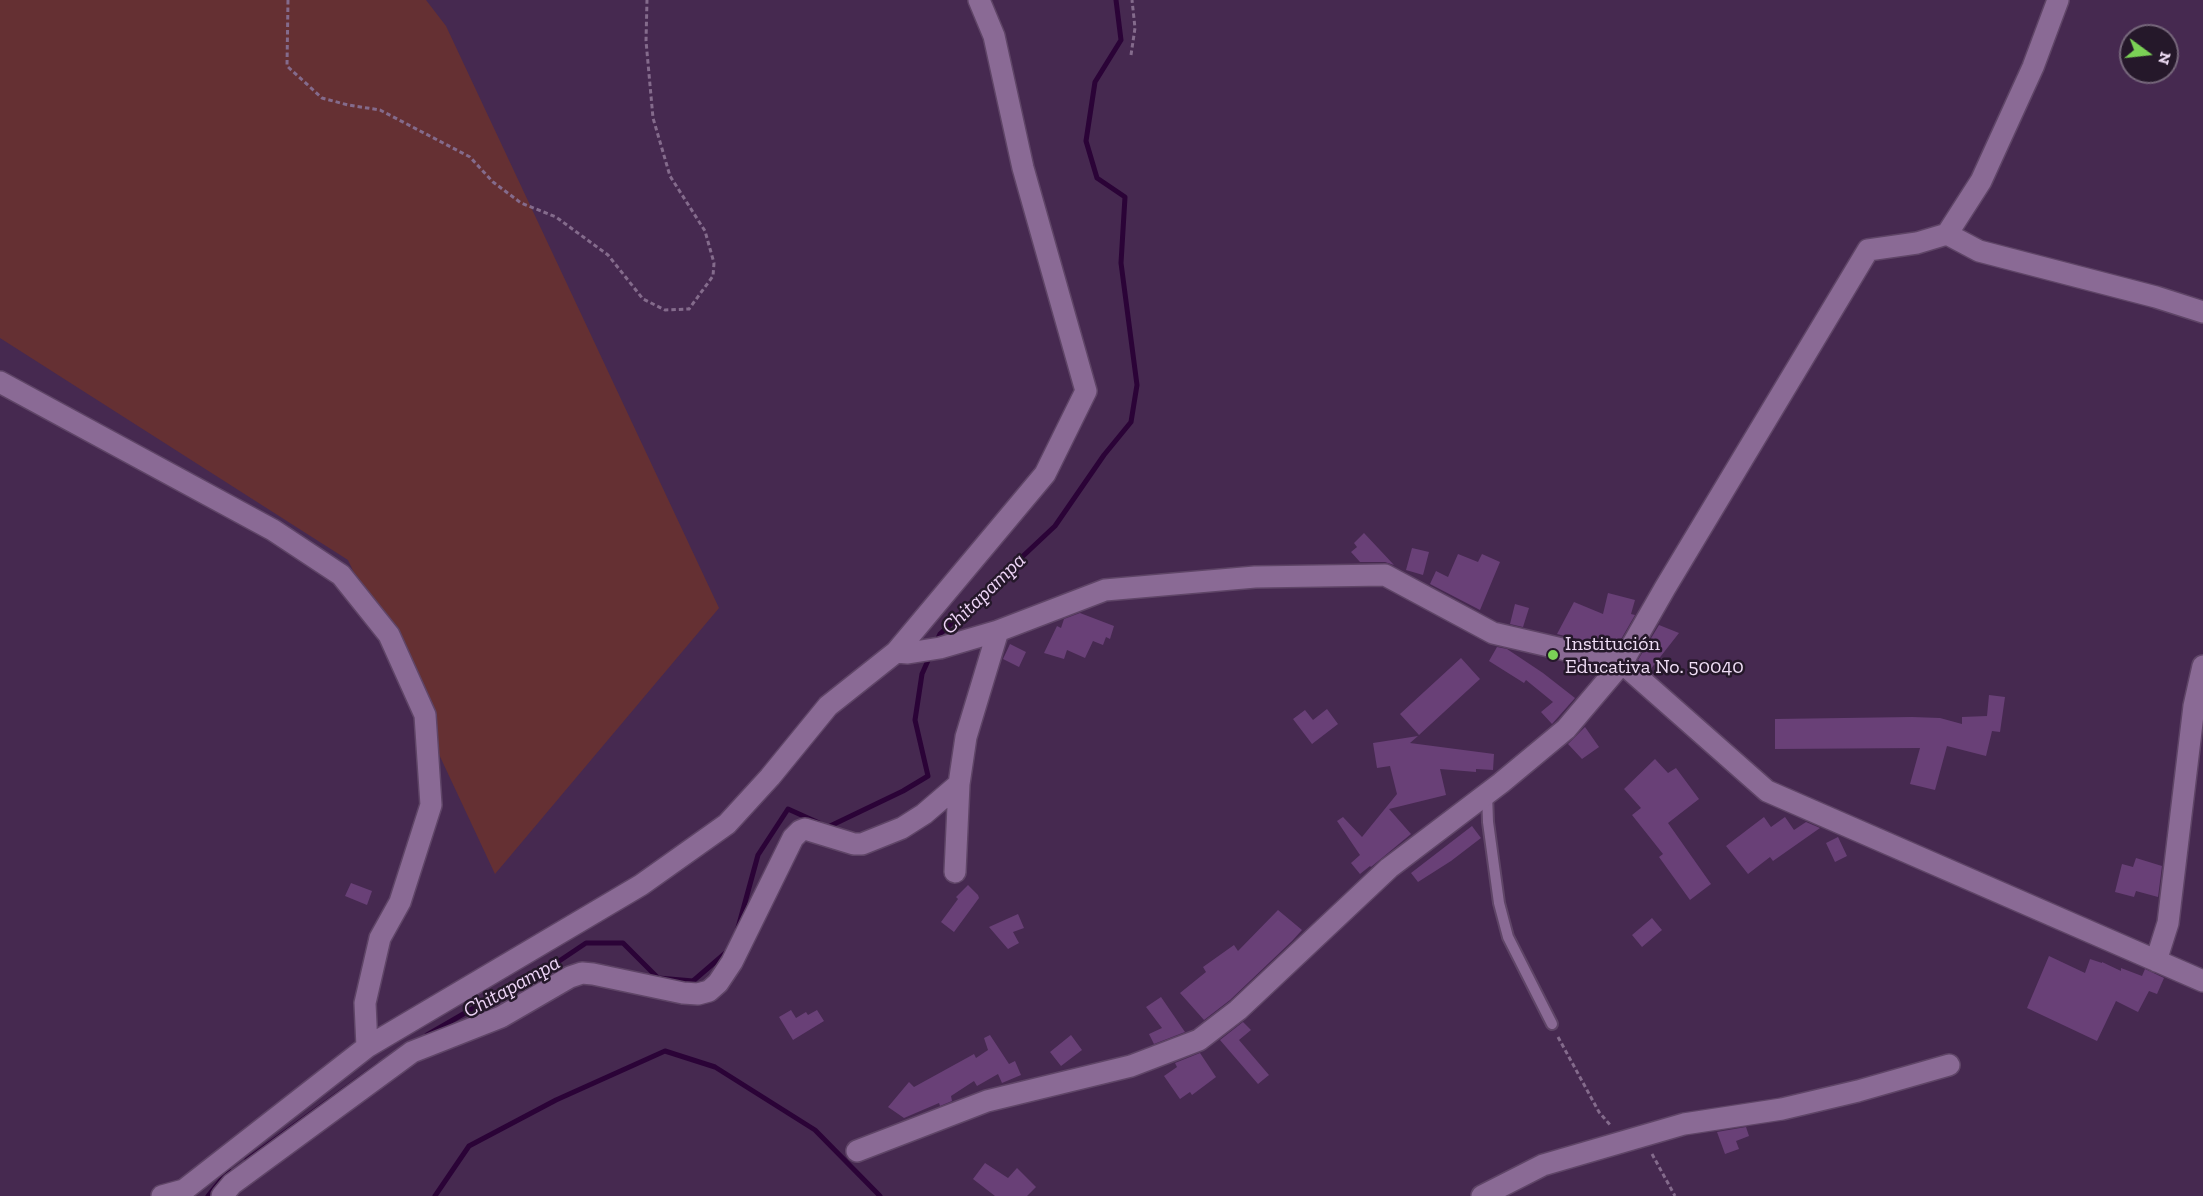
<!DOCTYPE html>
<meta charset="utf-8">
<style>
body{margin:0}
#map{position:relative;width:2203px;height:1196px;overflow:hidden;background:#462950;font-family:"Zilla Slab",serif}
canvas{display:block}
.north{position:absolute;left:2119px;top:24px;width:60px;height:60px;box-sizing:border-box;background:#25182a;border:2px solid #76677b;border-radius:50%;rotate:105deg;font-size:16px;font-weight:700;line-height:24px;text-align:center;color:#efddf5}
.north::after{content:'';display:block;margin:auto;width:21px;height:27px;background:#7bd156;clip-path:polygon(50% 0,100% 100%,50% 72%,0 100%)}
</style>
<div id="map">
<canvas width="2203" height="1196"></canvas>
<div class="north">N</div>
</div>
<script>
const ctx = document.querySelector('canvas').getContext('2d');
ctx.lineJoin = 'round';
function fill(path, color) { ctx.fillStyle = color; ctx.fill(path, 'evenodd'); }
const shape = rows => new Path2D(rows.map(r => 'M' + r).join(''));
function strokePath(path, color, width, dash) { ctx.strokeStyle = color; ctx.lineWidth = width; ctx.lineCap = dash ? 'butt' : 'round'; ctx.setLineDash(dash || []); ctx.stroke(path); }
function write(font, color, halo, rows, align = 'center') {
  ctx.font = font + ' "Zilla Slab",serif'; ctx.lineWidth = 5; ctx.setLineDash([]); ctx.textBaseline = 'middle'; ctx.strokeStyle = halo; ctx.fillStyle = color; for (const [text, x, y, turn = 0] of rows) {
    ctx.save(); ctx.translate(x, y); ctx.rotate((+turn || 0) * Math.PI / 180); ctx.textAlign = isNaN(turn) ? turn : align; if (halo) ctx.strokeText(text, 0, 0); ctx.fillText(text, 0, 0); ctx.restore();
  }
}
const green = shape([
 [0,0,426,0,446,26,719,608,495,874,348,560,0,338]
]);
const stream = shape([
 [936,642,940,634,1055,526,1104,455,1131,422,1137,385,1121,263,1125,197,1097,178,1086,141,1095,82,1121,40,1116,0],
 [828,827,903,791,928,776,915,720,922,674,930,656],
 [738,928,758,855,788,809,819,823],
 [427,1035,484,1002,522,986,586,943,623,943,658,978,693,981,729,950],
 [247,1160,378,1065],
 [208,1196,221,1180,230,1172],
 [435,1196,469,1146,556,1100,665,1051,715,1067,815,1130,880,1196]
]);
const building = shape([
 [1364,533,1394,565,1385,562,1360,562,1351,552,1357,547,1354,543],
 [1412,548,1429,552,1423,575,1406,570],
 [1458,554,1478,562,1482,554,1500,562,1480,610,1430,584,1436,571,1448,577],
 [1608,593,1635,600,1631,614,1635,615,1616,648,1557,634,1574,602,1603,614],
 [1515,604,1529,608,1523,627,1510,624],
 [1080,613,1114,626,1110,639,1106,637,1103,645,1093,641,1085,658,1067,650,1064,659,1044,653,1057,626,1061,628,1064,619],
 [1659,625,1679,633,1650,670,1638,660],
 [1010,644,1026,652,1019,667,1003,659],
 [1497,647,1507,649,1543,673,1575,698,1552,724,1541,712,1553,702,1526,680,1524,683,1489,661],
 [1461,658,1480,679,1419,735,1400,714],
 [1989,695,2005,697,2000,732,1992,731,1986,756,1947,746,1935,790,1910,784,1920,748,1775,749,1775,719,1912,717,1940,718,1962,724,1962,717,1987,716],
 [1327,709,1338,724,1312,744,1293,719,1305,710,1313,720],
 [1585,727,1599,747,1582,759,1568,744],
 [1418,736,1410,743,1494,754,1493,770,1476,769,1476,772,1440,769,1446,795,1389,809,1411,834,1371,867,1370,866,1360,874,1351,863,1360,855,1337,821,1343,817,1362,837,1397,794,1390,766,1377,768,1373,743],
 [1655,759,1668,773,1676,768,1699,799,1668,823,1711,884,1690,900,1659,857,1663,854,1632,815,1641,808,1624,789],
 [1764,817,1771,827,1785,817,1794,830,1806,822,1820,828,1773,861,1770,857,1748,874,1726,846],
 [1472,826,1481,838,1451,861,1418,882,1411,873],
 [1838,837,1847,856,1835,862,1826,843],
 [2136,858,2162,866,2158,897,2136,891,2134,897,2115,892,2122,864,2133,867],
 [351,883,372,891,367,905,345,896],
 [968,885,978,895,979,898,954,932,941,922,958,899,956,897],
 [1278,910,1302,930,1292,941,1230,1000,1204,1020,1180,993,1206,972,1203,967,1234,945,1238,951],
 [1018,914,1024,928,1013,932,1019,943,1008,949,989,927],
 [1652,918,1662,930,1642,947,1632,935],
 [2049,956,2085,973,2090,959,2102,963,2102,962,2121,971,2121,968,2142,976,2145,969,2164,978,2157,994,2149,991,2138,1012,2116,1001,2097,1041,2027,1008],
 [1161,997,1185,1032,1154,1044,1149,1034,1162,1028,1146,1007],
 [791,1010,796,1018,806,1012,808,1015,817,1010,824,1021,793,1040,779,1017],
 [1243,1022,1251,1030,1239,1040,1269,1075,1258,1084,1220,1040],
 [990,1035,1009,1064,1015,1061,1021,1075,1002,1083,998,1074,977,1086,974,1081,951,1096,952,1101,940,1106,939,1103,904,1118,888,1107,909,1082,914,1087,974,1054,976,1058,988,1050,984,1038],
 [1071,1035,1082,1050,1061,1066,1050,1052],
 [1200,1053,1216,1077,1192,1095,1190,1092,1180,1099,1164,1076,1177,1067,1175,1063],
 [1746,1127,1749,1136,1736,1141,1739,1149,1725,1154,1717,1132],
 [985,1163,1008,1178,1017,1168,1036,1187,1027,1196,995,1196,973,1179]
]);
const path = shape([
 [288,0,287,66,322,98,348,105,380,110,470,157,493,182,521,203,556,217,608,255,643,299,665,310,689,309,713,276,714,263,705,231,670,176,653,118,646,41,647,0],
 [1131,55,1135,28,1132,0],
 [1558,1037,1599,1112,1611,1126],
 [1652,1154,1675,1196]
]);
const service = shape([
 [1487,794,1488,822,1499,903,1508,937,1552,1024]
]);
const minor = shape([
 [1947,234,1979,251,2156,297,2203,312],
 [0,382,273,530,341,575,389,635,425,715,431,805,400,902,380,938,365,1003,367,1047,184,1190,162,1196],
 [896,652,908,653,940,648,998,631,1105,590,1255,577,1385,575,1493,633,1622,663,1767,791,2203,981],
 [955,872,959,784,966,737,998,631],
 [2156,961,2168,923,2194,706,2203,666],
 [367,1047,641,885,727,824,770,777,828,706,896,652,1045,474,1086,391,1023,168,994,36,979,0],
 [857,1151,987,1101,1131,1066,1199,1040,1238,1010,1389,868,1501,783,1566,729,1622,663,1665,588,1868,250,1917,243,1947,234,1981,181,2033,67,2058,0],
 [222,1196,232,1184,412,1052,501,1017,570,977,582,973,593,974,683,993,698,994,709,991,718,983,732,962,793,838,800,831,805,829,854,844,862,844,902,828,924,814,959,784],
 [1482,1196,1543,1165,1684,1124,1782,1109,1858,1091,1949,1065]
]);
const markers = [
 [1553,655,6,"#7bd156"]
];
const poiNames = [
 ["Institución",1565,644],
 ["Educativa No. 50040",1565,667]
];
const waterNames = [
 ["Chitapampa",984,594,-44],
 ["Chitapampa",512,987,-29]
];
fill(green, '#653033');
strokePath(stream, '#2b0337', 5);
fill(building, '#694077');
strokePath(service, '#5f4567', 14);
strokePath(minor, '#5f4567', 24);
strokePath(path, '#846b8c', 3, [4.5, 3]);
strokePath(service, '#8a6a95', 10);
strokePath(minor, '#8a6a95', 21);
for (const [x, y, r, color] of markers) { const dot = new Path2D(); dot.arc(x, y, r, 0, 2 * Math.PI); ctx.fillStyle = color; ctx.fill(dot); strokePath(dot, '#25182a', 2); }
write('20px', '#efddf5', '#25182a', poiNames, 'left');
write('italic 21px', '#eed5f7', '#25182a', waterNames);
</script>
